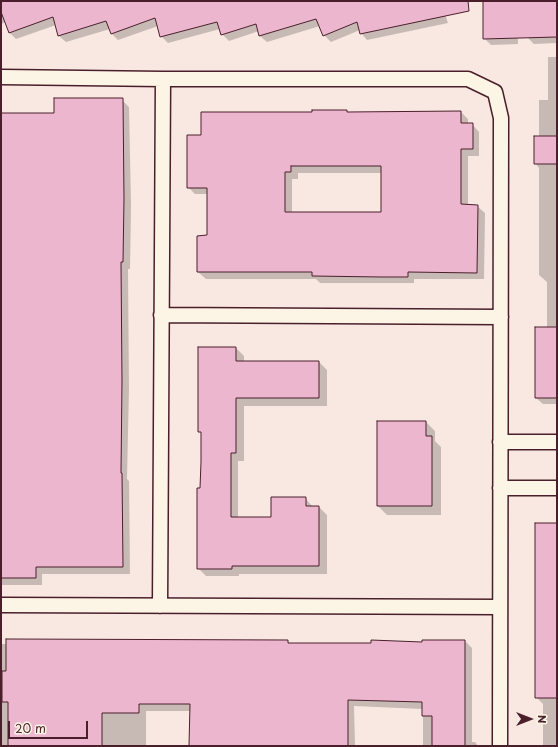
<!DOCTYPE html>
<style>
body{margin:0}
#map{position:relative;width:558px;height:747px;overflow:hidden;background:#f9e8e1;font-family:"Playpen Sans",sans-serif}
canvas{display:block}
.frame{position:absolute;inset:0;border:2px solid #4a1f2b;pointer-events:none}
.north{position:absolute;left:510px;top:699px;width:40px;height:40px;-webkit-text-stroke:3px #fcf5e5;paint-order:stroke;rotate:90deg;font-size:11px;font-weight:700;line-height:16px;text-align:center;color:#4a1f2b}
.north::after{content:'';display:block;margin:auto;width:14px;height:18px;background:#4a1f2b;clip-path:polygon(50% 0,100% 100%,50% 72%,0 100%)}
.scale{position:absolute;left:8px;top:721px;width:80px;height:18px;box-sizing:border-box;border:2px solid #4a1f2b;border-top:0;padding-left:5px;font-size:12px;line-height:14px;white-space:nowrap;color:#4a1f2b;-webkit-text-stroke:3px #fcf5e5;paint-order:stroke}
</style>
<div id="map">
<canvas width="558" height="747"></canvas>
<div class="frame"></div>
<div class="north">N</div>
<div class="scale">20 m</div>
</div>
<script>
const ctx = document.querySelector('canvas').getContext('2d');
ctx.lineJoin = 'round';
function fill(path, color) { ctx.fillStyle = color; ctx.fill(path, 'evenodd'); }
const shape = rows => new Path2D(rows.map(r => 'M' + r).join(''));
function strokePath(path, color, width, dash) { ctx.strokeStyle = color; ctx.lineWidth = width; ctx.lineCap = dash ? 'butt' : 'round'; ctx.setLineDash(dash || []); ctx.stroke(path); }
const shadow = shape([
 [1,1,454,1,444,11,448,23,367,40,361,33,360,30,331,42,324,35,320,26,267,42,260,36,259,31,229,41,222,34,220,29,168,43,161,36,158,26,118,40,112,34,110,29,66,42,59,36,56,25,16,39,10,33,6,22,1,24],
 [484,1,517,1,518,44,491,45,484,38],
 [536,1,557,1,557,43,534,44,527,37],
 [548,57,557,57,557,404,543,404,536,398,547,328,547,282,539,275,539,168,536,164,539,137,539,100,548,100],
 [122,100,129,107,131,206,130,269,128,269,129,389,127,479,129,481,130,574,42,574,42,585,1,585,1,114,55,114],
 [347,111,348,113,461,112,468,119,468,124,472,124,479,132,479,156,468,156,468,205,477,206,485,213,484,279,414,279,414,283,320,283,316,279,206,279,198,272,208,236,208,194,195,194,188,187,202,136,313,113],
 [298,173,382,173,382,213,292,213,292,179,298,179],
 [236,348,244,356,244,362,319,362,327,370,327,406,244,406,244,461,238,461,238,518,272,518,305,498,313,507,319,507,327,515,327,574,239,574,239,576,206,576,198,568,202,433,199,431],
 [426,422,435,431,435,441,441,447,441,515,387,515,378,506],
 [557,524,557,746,543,746,543,704,536,697],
 [287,641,290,644,423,643,465,641,472,648,472,742,475,742,478,746,423,746,423,709,354,706,355,746,190,746,191,711,146,711,146,746,1,746,1,644]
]);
const building = shape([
 [1,1,468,1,469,11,360,34,357,22,323,36,316,19,259,36,256,24,221,35,217,22,160,37,155,18,111,34,106,21,58,36,53,17,9,33,1,12,1,1],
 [483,1,557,1,557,37,483,39,483,1],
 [54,98,123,98,124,199,123,262,121,262,122,381,121,473,122,473,123,567,36,567,36,578,1,578,1,113,54,113,54,98],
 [312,110,347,110,347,112,461,111,461,123,473,123,473,149,461,149,461,204,478,205,477,273,408,272,408,277,381,277,312,276,312,272,197,272,197,236,207,235,207,188,187,188,187,135,201,135,201,112,312,112,312,110],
 [291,166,381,166,381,212,285,212,285,172,291,172,291,166],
 [534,136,557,136,557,164,534,164,534,136],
 [535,327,557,327,557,398,535,398,535,327],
 [198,347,236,347,236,361,319,361,319,398,236,398,236,453,231,453,231,517,271,517,271,497,306,497,306,506,319,506,319,566,232,566,232,569,197,569,197,488,200,488,201,462,201,432,198,432,198,347],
 [377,421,426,421,426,436,432,436,432,506,377,506,377,421],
 [535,523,557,523,557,698,535,698,535,523],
 [6,639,288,640,288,643,371,643,371,640,422,642,422,640,465,640,465,746,432,746,432,716,422,716,422,702,348,700,348,746,189,746,190,704,139,704,139,713,102,713,102,746,8,746,8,702,2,702,2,671,6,671,6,639]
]);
const service = shape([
 [1,77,163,79,468,79,495,92,501,118,500,746],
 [161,315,501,317],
 [500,442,557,442],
 [500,488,557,488],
 [1,605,500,607],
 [160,606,163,79]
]);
fill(shadow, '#0003');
fill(building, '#ecb6cf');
strokePath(building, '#4a1f2b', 1);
strokePath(service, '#4a1f2b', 17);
strokePath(service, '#fcf5e5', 14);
</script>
